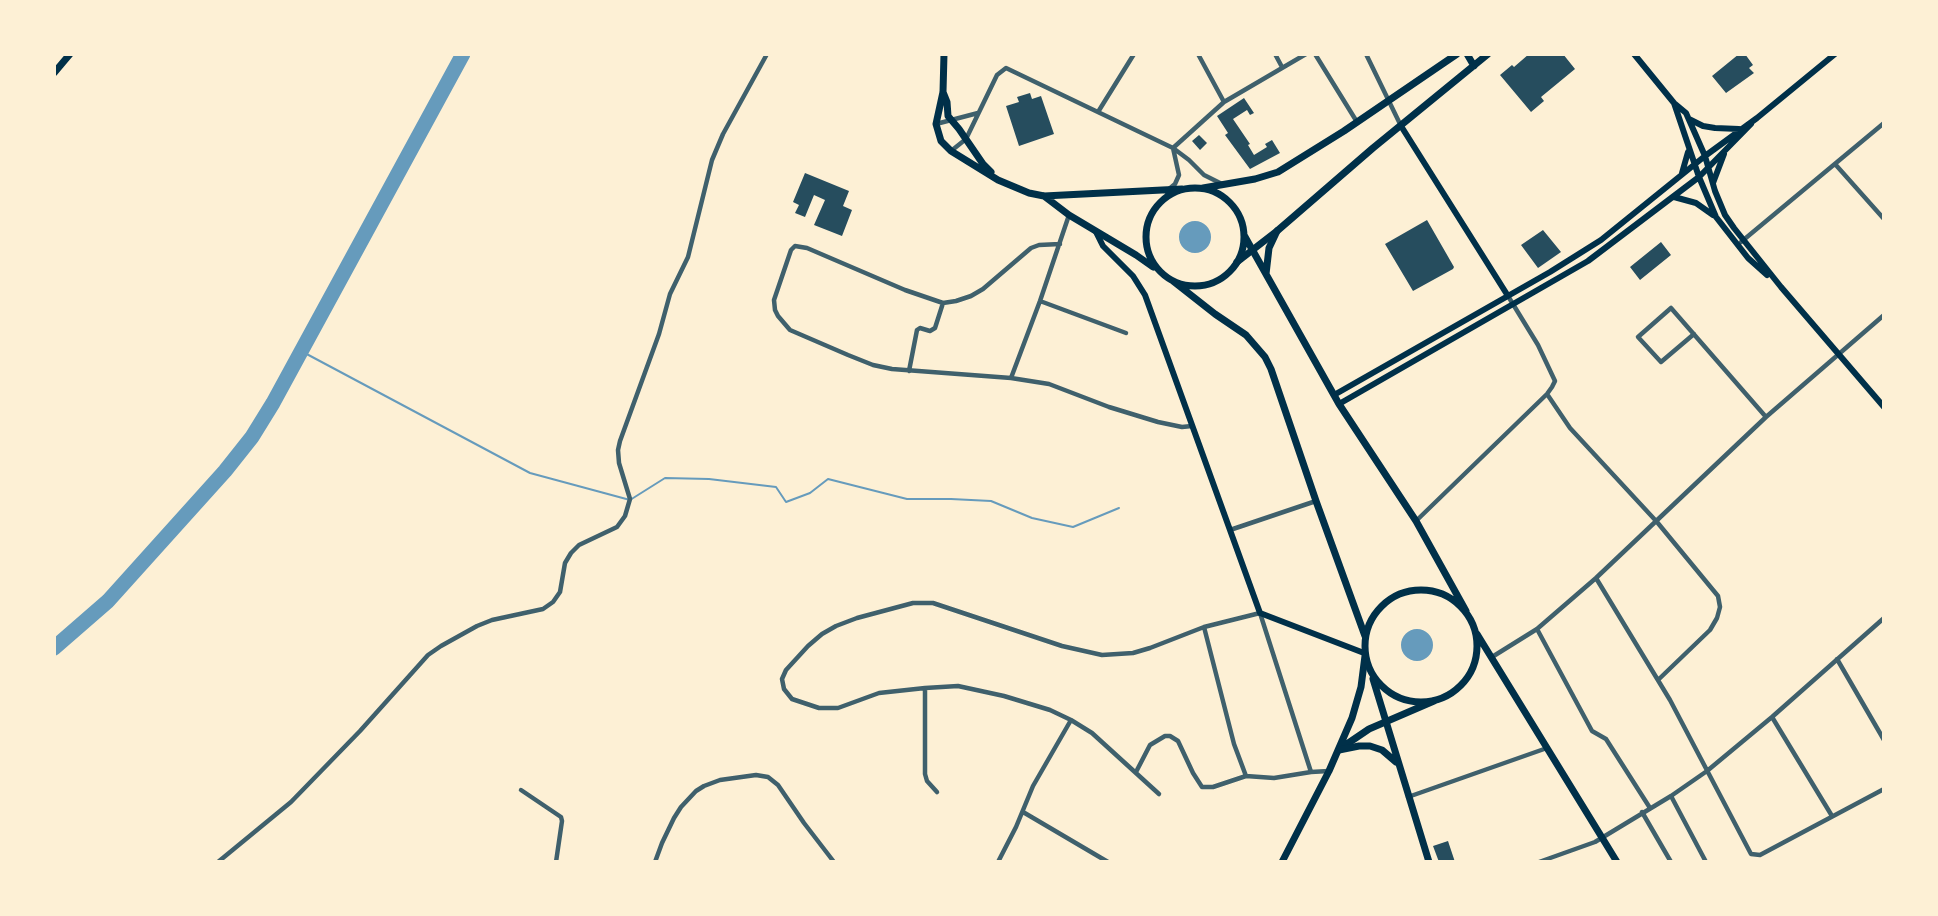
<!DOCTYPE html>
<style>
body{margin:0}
#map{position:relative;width:1938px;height:916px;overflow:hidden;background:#fdf0d5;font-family:"Noto Serif",serif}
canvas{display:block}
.frame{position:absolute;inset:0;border:56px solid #fdf0d5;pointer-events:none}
</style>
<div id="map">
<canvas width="1938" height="916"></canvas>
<div class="frame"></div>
</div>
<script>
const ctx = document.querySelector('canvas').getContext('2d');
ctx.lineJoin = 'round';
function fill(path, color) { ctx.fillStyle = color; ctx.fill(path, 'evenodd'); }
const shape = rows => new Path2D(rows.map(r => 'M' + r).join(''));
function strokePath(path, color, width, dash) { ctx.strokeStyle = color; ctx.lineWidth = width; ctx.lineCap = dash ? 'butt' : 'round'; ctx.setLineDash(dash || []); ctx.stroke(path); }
const water = shape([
 '1179 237a16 16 0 1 1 32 0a16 16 0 1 1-32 0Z',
 '1401 645a16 16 0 1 1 32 0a16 16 0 1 1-32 0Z'
]);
const stream = shape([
 [301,351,530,473,630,500,665,478,709,479,776,487,786,502,810,493,828,479,907,499,951,499,991,501,1032,518,1073,527,1119,508]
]);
const river = shape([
 [54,648,108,601,225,471,252,437,273,403,463,54]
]);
const building = shape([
 [1529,54,1563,54,1575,69,1541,97,1544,101,1531,112,1500,75,1512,65,1514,67],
 [1739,54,1745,54,1753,65,1749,68,1754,73,1726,93,1712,76],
 [1030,93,1032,99,1041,96,1054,134,1019,146,1006,106,1019,102,1017,97],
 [1244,98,1254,113,1250,115,1247,110,1233,119,1250,144,1248,145,1254,155,1267,147,1265,144,1272,140,1280,153,1250,169,1225,135,1228,133,1217,116],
 [1199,135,1207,143,1200,150,1192,141],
 [805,173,849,191,843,206,852,210,842,236,814,225,825,200,814,195,805,217,795,213,799,205,793,202],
 [1427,220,1454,267,1453,269,1413,291,1385,244],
 [1543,230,1561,252,1538,268,1521,245],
 [1661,242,1671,255,1640,280,1630,267],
 [1448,841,1455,862,1439,862,1433,846]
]);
const minor = shape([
 [1198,54,1224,102],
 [1275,54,1282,67],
 [1315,54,1357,122],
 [1366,54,1401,126],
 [1098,112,1134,54],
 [936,124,978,113],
 [1173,148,1224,102,1306,54],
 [951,151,966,139,997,75,1006,68,1173,148,1189,160,1204,175,1222,184],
 [1835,164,1884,219],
 [1169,189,1175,184,1179,175,1173,148],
 [1069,215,1040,301,1011,378,1049,384,1109,407,1158,422,1182,427,1192,426],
 [1741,242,1884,123],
 [1040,301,1126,333],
 [1694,334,1661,362,1638,337,1671,308,1766,417],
 [909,371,917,330,920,328,930,331,935,328,943,303],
 [1011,378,892,369,873,365,848,355,790,330,778,316,775,310,774,300,791,250,795,246,807,248,905,290,943,303,956,301,971,296,983,289,1031,248,1039,245,1060,244],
 [1547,394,1570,428,1657,522,1718,596,1720,607,1717,618,1710,630,1658,680],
 [1416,521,1547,394,1552,387,1555,381,1538,345,1508,296],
 [1230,530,1316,501],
 [1596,578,1670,700,1751,854,1760,855,1884,789],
 [1204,627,1234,744,1246,776,1274,778,1311,772,1329,771],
 [1537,629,1592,731,1606,739,1650,808],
 [1492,657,1537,629,1596,578,1766,417,1884,315],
 [1837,659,1884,740],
 [925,688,925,774,927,781,937,792],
 [1772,717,1832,816],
 [1136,772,1150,745,1165,736,1170,736,1178,741,1193,773,1202,787,1213,787,1246,776],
 [521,790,561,817,562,821,556,862],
 [1159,794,1092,733,1071,720,1050,710,1004,696,958,686,925,688,879,693,838,708,819,708,792,699,784,689,782,679,786,670,808,646,822,634,836,626,857,618,913,603,933,603,1062,646,1102,655,1133,653,1150,648,1204,627,1260,613,1311,772],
 [1671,796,1706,862],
 [1408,797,1547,748],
 [1023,812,1108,862],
 [1642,812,1671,862],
 [218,862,291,802,360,731,428,655,441,646,477,626,492,620,543,609,553,602,560,592,565,563,571,553,579,545,617,527,625,516,630,499,619,463,618,450,620,441,659,334,670,294,688,257,712,160,723,134,767,54],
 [655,862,662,843,674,818,681,807,696,791,704,786,720,780,756,775,768,777,778,785,804,823,834,862],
 [998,862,1016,827,1033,786,1071,720],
 [1539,862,1595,842,1671,796,1707,771,1772,717,1884,618]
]);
const secondary = shape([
 [1634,54,1674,103,1686,113,1705,156,1715,191,1725,215,1734,228,1781,287,1884,407],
 [1674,103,1699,177,1716,217,1748,258,1767,275],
 [1689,119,1703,126,1715,128,1739,129],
 [1401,126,1508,296],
 [1682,173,1688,152],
 [1713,183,1724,154],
 [1674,197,1696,203,1713,215],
 [1096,232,1103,246,1133,276,1145,295,1260,613,1364,653],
 [1334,395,1550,272,1601,240,1705,156,1757,118,1835,54],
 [1339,404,1588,261,1699,177,1751,124]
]);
const primary = shape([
 [1467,54,1474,66],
 [54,73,70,54],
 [1203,188,1255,179,1278,172,1344,131,1457,54],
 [1237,262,1277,231,1373,148,1488,54],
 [1341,748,1369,729,1434,701],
 [1282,862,1329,771,1352,718,1361,687,1365,656]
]);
const trunk = shape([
 [944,54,943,92,936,124,941,141,951,151,998,180,1029,193,1044,196,1182,189],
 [943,92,947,102,948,116,959,129,983,164,991,172],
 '1146 237a49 49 0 1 1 98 0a49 49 0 1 1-98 0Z',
 [1044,196,1069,215,1136,255,1153,267],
 [1244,235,1339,404,1416,521,1466,611],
 [1266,274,1269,248,1277,231],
 [1173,281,1215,314,1246,335,1265,357,1271,369,1316,501,1365,636],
 '1365 646a56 56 0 1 1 112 0a56 56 0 1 1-112 0Z',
 [1477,634,1617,862],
 [1373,679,1429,862],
 [1339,750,1359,746,1370,746,1382,750,1396,762]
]);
fill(water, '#669bbc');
strokePath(stream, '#669bbc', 2);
strokePath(river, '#669bbc', 15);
fill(building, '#264d5e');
strokePath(minor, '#3f606c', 4.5);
strokePath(secondary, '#003049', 6);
strokePath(primary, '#003049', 7);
strokePath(trunk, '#003049', 7);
</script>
